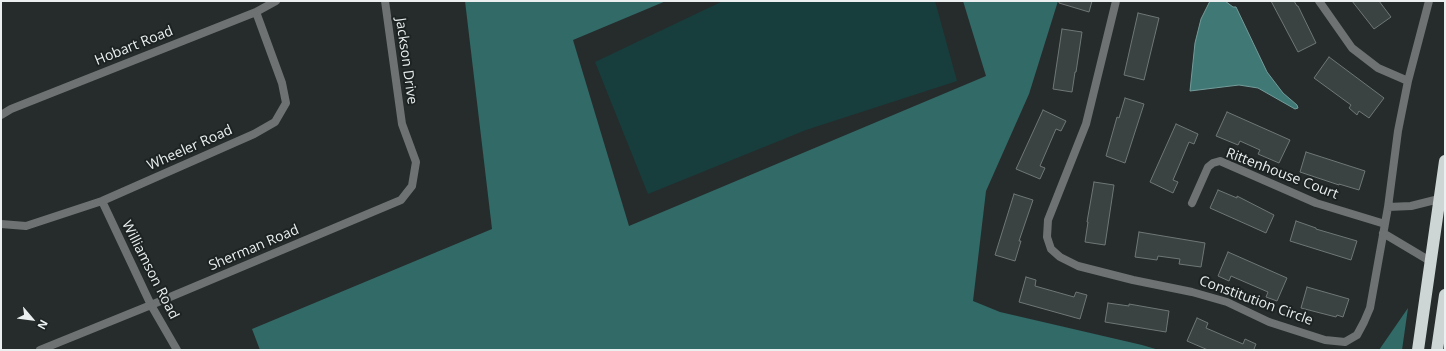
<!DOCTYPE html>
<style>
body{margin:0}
#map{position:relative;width:1446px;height:351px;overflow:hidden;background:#262c2c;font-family:"Open Sans",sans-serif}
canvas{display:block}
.frame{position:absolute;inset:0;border:2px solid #ebefef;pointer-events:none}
.north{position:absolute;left:12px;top:299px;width:40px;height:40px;-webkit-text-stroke:3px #1c2322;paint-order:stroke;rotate:118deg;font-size:11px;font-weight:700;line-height:16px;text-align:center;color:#ebefef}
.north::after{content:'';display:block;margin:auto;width:14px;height:18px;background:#ebefef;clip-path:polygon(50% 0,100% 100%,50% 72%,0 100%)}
</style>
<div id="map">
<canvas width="1446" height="351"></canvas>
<div class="frame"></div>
<div class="north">N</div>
</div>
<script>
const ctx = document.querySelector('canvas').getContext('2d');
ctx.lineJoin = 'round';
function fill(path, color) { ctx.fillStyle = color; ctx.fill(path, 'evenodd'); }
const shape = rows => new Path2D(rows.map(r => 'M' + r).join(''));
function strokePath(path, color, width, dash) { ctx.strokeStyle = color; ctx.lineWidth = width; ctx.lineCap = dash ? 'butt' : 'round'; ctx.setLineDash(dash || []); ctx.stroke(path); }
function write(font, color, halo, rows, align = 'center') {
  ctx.font = font + ' "Open Sans",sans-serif'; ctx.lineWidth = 4; ctx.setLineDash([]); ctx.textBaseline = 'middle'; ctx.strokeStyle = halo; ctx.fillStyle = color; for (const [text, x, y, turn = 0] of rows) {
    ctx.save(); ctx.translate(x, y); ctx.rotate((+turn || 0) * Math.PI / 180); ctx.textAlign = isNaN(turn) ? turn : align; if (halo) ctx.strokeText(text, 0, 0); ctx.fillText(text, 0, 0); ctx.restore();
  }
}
const green = shape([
 [723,1,935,1,957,81,806,130,648,194,595,62]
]);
const forest = shape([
 [465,1,666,1,573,40,629,226,986,76,963,1,1058,1,1029,94,986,191,973,301,1000,312,1142,345,1159,350,260,350,252,329,492,229],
 [1408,308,1402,350,1379,350]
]);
const water = shape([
 [1210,1,1225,1,1233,7,1236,7,1267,72,1283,93,1297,105,1298,108,1295,109,1258,88,1239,85,1190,91,1195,43,1201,19,1210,1]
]);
const building = shape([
 [1059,1,1092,1,1089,12,1059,3,1059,1],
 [1271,1,1294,1,1297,6,1298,6,1316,43,1298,52,1271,1],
 [1352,1,1379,1,1391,17,1374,29,1352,1],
 [1138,13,1159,18,1144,80,1124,75,1138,13],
 [1062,29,1082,32,1076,72,1075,72,1072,92,1053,89,1062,29],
 [1329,57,1384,98,1369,118,1359,111,1357,115,1349,108,1351,105,1314,78,1329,57],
 [1125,98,1144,104,1125,163,1106,156,1117,117,1119,118,1125,98],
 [1043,110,1066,121,1061,131,1056,129,1040,166,1045,168,1040,179,1016,169,1043,110],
 [1227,112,1290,140,1279,163,1258,154,1260,150,1240,141,1238,145,1216,136,1227,112],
 [1176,124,1198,134,1194,144,1189,142,1173,180,1178,182,1173,193,1150,182,1176,124],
 [1306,152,1365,171,1359,190,1339,184,1339,185,1300,172,1306,152],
 [1094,182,1114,185,1105,245,1085,242,1088,222,1087,222,1094,182],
 [1218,190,1237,198,1237,196,1274,215,1266,233,1210,208,1218,190],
 [1014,194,1033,200,1019,241,1021,241,1015,261,995,255,1014,194],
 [1296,221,1316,228,1316,229,1357,241,1351,260,1290,241,1296,221],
 [1139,232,1205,243,1201,267,1179,264,1180,259,1158,256,1157,260,1135,257,1139,232],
 [1228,252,1287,278,1277,301,1266,297,1268,292,1231,276,1229,281,1218,276,1228,252],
 [1026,277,1036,280,1035,286,1074,297,1076,292,1087,295,1080,319,1019,302,1026,277],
 [1307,287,1349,299,1343,317,1337,315,1336,317,1301,308,1307,287],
 [1108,303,1129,306,1129,304,1169,311,1166,332,1105,322,1108,303],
 [1197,318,1208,323,1206,328,1243,344,1245,339,1256,344,1254,349,1257,350,1208,350,1187,341,1197,318]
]);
const street = shape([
 [1116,1,1086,124,1048,220,1047,237,1051,249,1060,257,1078,266,1133,280,1192,292,1227,302,1269,322,1325,340,1345,342,1357,335,1364,322,1370,308,1388,207,1398,131,1408,81,1429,1],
 [1319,1,1352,48,1378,68,1408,81],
 [1,115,11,109,256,12,276,1],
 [102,201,151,305,177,350],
 [1192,203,1208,167,1213,163,1220,161,1316,203,1385,224],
 [1388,207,1411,206,1439,199],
 [1,224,26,226,102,201,254,134,275,122,286,103,282,83,256,12],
 [1383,233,1430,261],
 [40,350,151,305,401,200,412,186,416,162,402,124,385,1]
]);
const highway = shape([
 [1418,350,1445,161],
 [1437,350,1445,295]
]);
const streetNames = [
 ["Hobart Road",134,46,-22],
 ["Jackson Drive",406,61,82],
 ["Wheeler Road",190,148,-24],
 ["Rittenhouse Court",1282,174,21],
 ["Sherman Road",254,248,-23],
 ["Williamson Road",150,270,63],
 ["Constitution Circle",1256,301,20]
];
fill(green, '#173e3c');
fill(forest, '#316a67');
fill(water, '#407875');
strokePath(water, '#739c9a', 1);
fill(building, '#3b4342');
strokePath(building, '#6f7776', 1);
strokePath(street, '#6e7272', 8);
strokePath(highway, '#cdd5d5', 12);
write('14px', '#ebefef', '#1c2322', streetNames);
</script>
